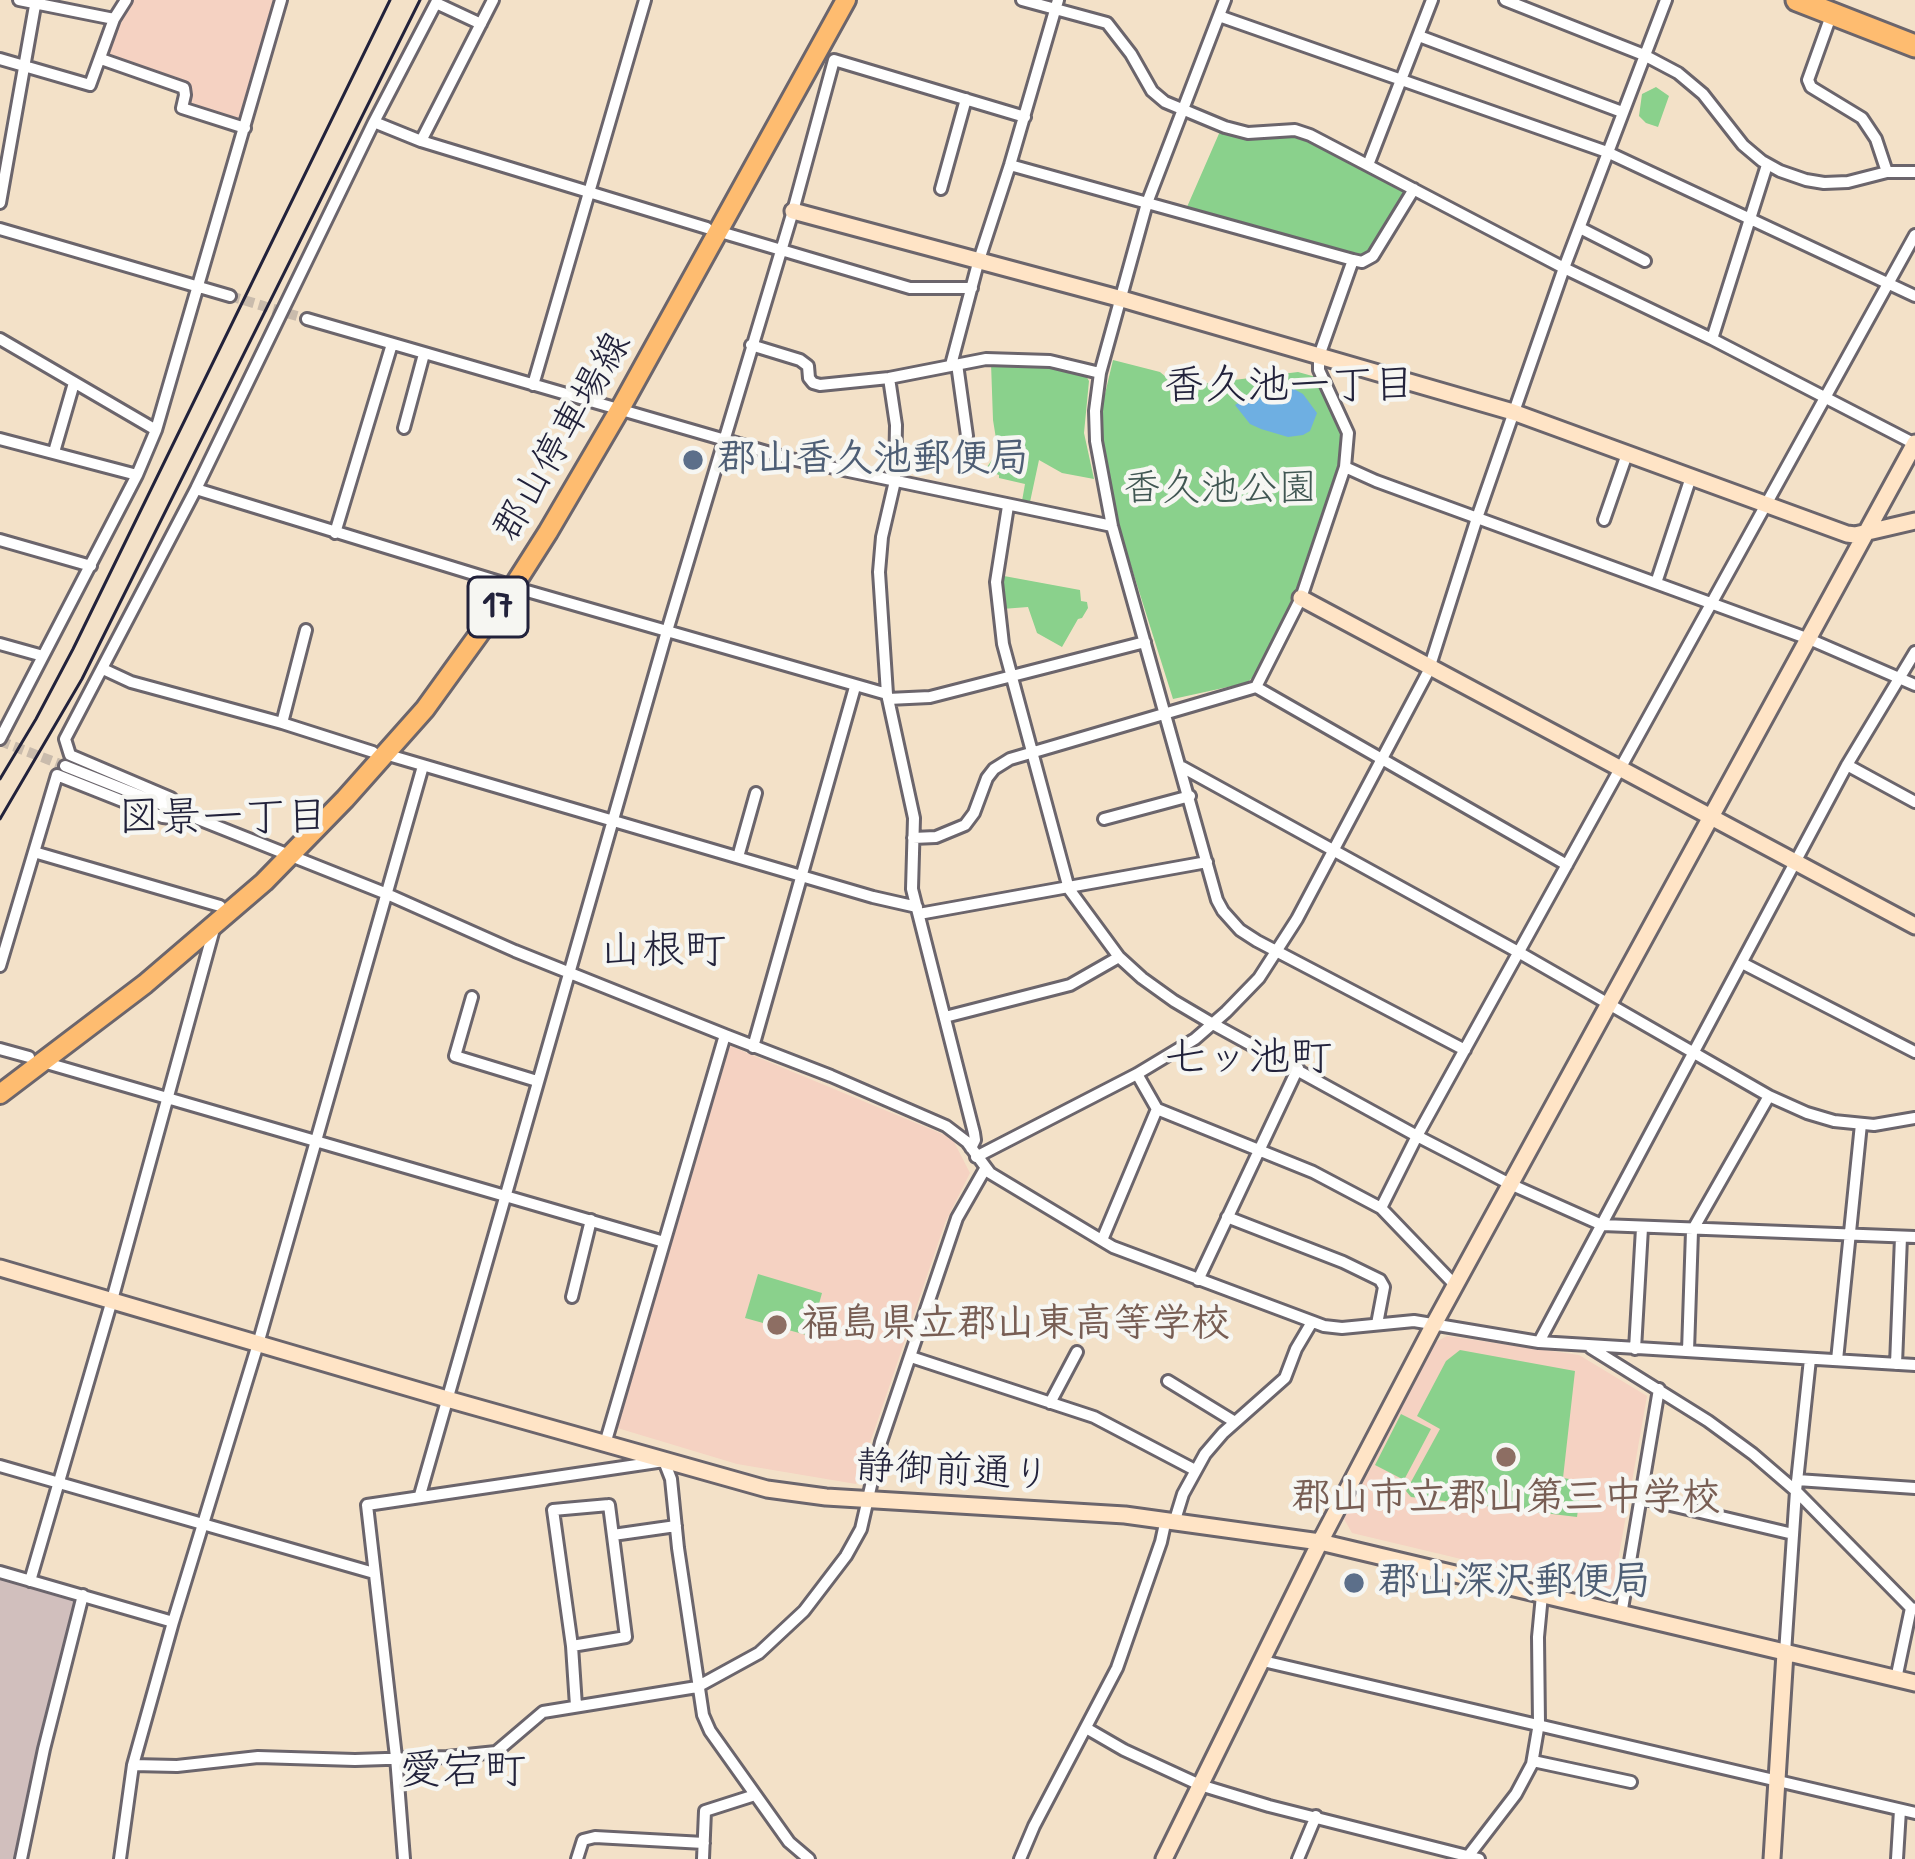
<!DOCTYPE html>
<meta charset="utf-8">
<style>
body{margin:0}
canvas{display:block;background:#f3e1c8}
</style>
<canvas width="1915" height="1859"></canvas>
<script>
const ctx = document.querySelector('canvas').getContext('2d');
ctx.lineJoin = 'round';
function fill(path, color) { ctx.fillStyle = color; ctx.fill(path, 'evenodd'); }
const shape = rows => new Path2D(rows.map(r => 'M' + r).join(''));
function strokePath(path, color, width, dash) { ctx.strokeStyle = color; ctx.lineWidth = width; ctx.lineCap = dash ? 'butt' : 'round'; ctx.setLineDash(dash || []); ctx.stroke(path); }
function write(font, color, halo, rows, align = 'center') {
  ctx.font = font + ' "Patrick Hand","Klee One",sans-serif'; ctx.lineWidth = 9; ctx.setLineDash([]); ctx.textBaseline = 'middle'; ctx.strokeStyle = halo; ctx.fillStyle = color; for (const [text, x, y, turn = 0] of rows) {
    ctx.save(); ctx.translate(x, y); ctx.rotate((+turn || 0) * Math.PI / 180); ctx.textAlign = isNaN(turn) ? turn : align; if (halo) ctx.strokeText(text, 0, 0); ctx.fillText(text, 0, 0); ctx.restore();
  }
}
const built = shape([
 [133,0,278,0,244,121,237,124,186,104,190,87,109,57,107,54,119,25],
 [728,1045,952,1138,970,1173,945,1223,856,1484,737,1464,614,1427],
 [1447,1336,1579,1355,1647,1396,1612,1595,1352,1533,1344,1519,1436,1342]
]);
const industrial = shape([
 [0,1578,72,1598,76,1602,36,1752,15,1859,0,1859]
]);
const green = shape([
 [1656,87,1669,96,1658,127,1646,123,1639,116,1642,94],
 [1221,129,1293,134,1307,138,1406,190,1370,253,1362,257,1187,207],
 [1113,360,1160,372,1178,387,1298,372,1316,377,1341,423,1345,448,1302,587,1260,672,1246,683,1173,699,1121,534,1103,451,1100,415],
 [1017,362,1061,367,1085,374,1089,381,1084,433,1094,479,1062,473,1039,460,1030,502,1022,501,1025,484,999,478,999,475,985,470,998,451,993,420,991,363],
 [1004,576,1080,590,1081,601,1087,602,1088,608,1082,618,1078,619,1062,647,1037,633,1028,607,1002,609],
 [758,1274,822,1293,810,1336,745,1318],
 [1460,1350,1575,1371,1563,1478,1582,1481,1577,1517,1411,1497,1406,1491,1440,1429,1417,1416,1446,1361],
 [1401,1414,1431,1429,1404,1480,1375,1465]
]);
const water = shape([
 [1294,389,1303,394,1317,413,1310,431,1303,435,1288,437,1261,429,1250,424,1235,405,1240,402]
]);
const streetTunnel = shape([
 [230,296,307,319],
 [0,741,65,766]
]);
const street = shape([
 [19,0,114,19],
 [1022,0,1107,23,1131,54,1152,91,1165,102,1225,127,1248,133,1295,130,1310,135,1564,268,1712,339,1915,444],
 [1225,0,1147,203,1100,373,1095,411,1096,441,1112,526,1217,900,1223,911,1240,930,1257,941,1465,1050],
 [1505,0,1644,55,1678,73,1703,94,1743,145,1762,161,1780,171,1806,180,1824,183,1848,182,1887,172,1915,172],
 [1832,13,1808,80,1811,87,1862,118,1876,139,1887,172],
 [1219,16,1607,152,1915,296],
 [1419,36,1622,112],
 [0,59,90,85,114,19,126,0],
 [101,59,184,88,185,95,182,108,245,128],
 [374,122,421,141,707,228],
 [421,141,493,0],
 [1010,165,1353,260,1319,356,1319,370,1348,433,1345,467,1301,598,1256,687],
 [1368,165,1432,0],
 [941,189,966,99],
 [0,203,36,0],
 [1580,228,1645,261],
 [0,229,230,296],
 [717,231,910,288,972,288],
 [1353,260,1362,262,1373,256,1414,189],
 [307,319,791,459,1112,526],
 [0,339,156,430],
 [1712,339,1767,165],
 [751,345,800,360,808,366,809,378,813,383,820,385,889,378,986,359,1050,361,1100,373],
 [957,364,967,436],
 [951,365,978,263,1010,165,1058,0],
 [889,378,896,425,895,481,882,537,879,572,887,694,914,818,912,889,974,1133,975,1140,971,1148],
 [533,385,645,0],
 [404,428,424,354],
 [0,439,137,475],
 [54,452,74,383],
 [1345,467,1376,481,1809,639,1915,685],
 [196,489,503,583],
 [1008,506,996,582,1003,644,1069,889,1119,957,1142,978,1174,1001,1213,1024,1417,1136,1510,1184,1602,1225,1915,1237],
 [1604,520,1627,454],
 [335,533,392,344],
 [0,540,91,566],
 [1656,583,1691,477],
 [513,587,887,694],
 [0,644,43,656],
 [103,669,131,682,282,723,373,752],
 [888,699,930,697,1145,642],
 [282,723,306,630],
 [0,739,137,475,156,430,281,0],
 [385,754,873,897,917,907],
 [1847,765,1915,802],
 [65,766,387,894,515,951,725,1035,605,1444],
 [1182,767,1520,953,1769,1096,1807,1113,1834,1121,1874,1125,1915,1118],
 [1104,819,1190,796],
 [913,838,936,837,965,825,974,813,987,778,994,769,1010,759,1256,687,1567,865],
 [34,852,220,906],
 [738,857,756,793],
 [919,914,1207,862],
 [1742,963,1915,1052],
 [0,966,57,775,163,817,171,818,175,810,176,804,171,798,70,755,65,739,196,489,374,122,436,3,481,24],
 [472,997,455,1056,537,1081],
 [945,1017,1070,985,1119,957],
 [725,1035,831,1076,946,1126,967,1142,990,1173,1113,1247,1324,1326,1342,1328,1414,1321,1539,1342,1915,1365],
 [753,1047,855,687],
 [0,1049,29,1057],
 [43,1062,664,1242],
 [1137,1074,1157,1109,1313,1172,1381,1208,1455,1285],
 [976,1157,1137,1074,1195,1039,1226,1012,1259,978,1297,919,1428,672,1477,518,1564,268,1666,0],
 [1381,1208,1417,1136,1915,235],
 [1227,1217,1343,1262,1380,1280,1384,1287,1377,1324],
 [1102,1240,1157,1109],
 [1198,1280,1298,1068],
 [572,1297,591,1220],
 [1539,1342,1847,765,1915,652],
 [1591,1348,1708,1421,1753,1454,1796,1491,1911,1608,1915,1609],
 [1635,1349,1642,1228],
 [1688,1351,1692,1231,1769,1096],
 [911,1357,1094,1417,1195,1470],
 [1837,1360,1861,1124],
 [1896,1364,1901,1237],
 [1168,1381,1235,1422],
 [1050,1403,1077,1352],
 [0,1466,374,1573],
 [1797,1480,1915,1488],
 [420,1495,667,631,793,211,834,60,1025,117],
 [1641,1498,1793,1534],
 [609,1505,626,1637,572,1646,553,1510,609,1505],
 [1175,1520,1183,1494,1205,1454,1223,1433,1285,1378,1296,1349,1312,1322],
 [613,1535,676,1526],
 [0,1572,173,1622],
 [30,1581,112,1300,214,929],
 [1621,1615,1659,1389],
 [572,1646,576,1706],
 [1785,1653,1796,1491,1810,1359],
 [1263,1661,1915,1813],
 [1896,1679,1911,1608],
 [1086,1728,1124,1750,1200,1785,1269,1806,1479,1859],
 [1533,1761,1631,1782],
 [133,1765,177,1766,258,1757,355,1760,447,1757,496,1752,543,1712,697,1687,759,1653,804,1611,846,1556,861,1529,881,1442,957,1218,985,1169],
 [21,1859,44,1749,83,1595],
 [120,1859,133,1765,173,1622,258,1344,423,766],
 [404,1859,396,1757,367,1505,664,1461,671,1479,678,1548,703,1715,710,1731,789,1842,809,1859],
 [577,1859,583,1840,595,1837,704,1843],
 [703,1859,705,1811,755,1795],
 [1020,1859,1034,1826,1117,1668,1161,1542,1166,1519],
 [1298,1859,1316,1816],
 [1466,1859,1516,1794,1532,1764,1539,1723,1538,1637,1542,1595],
 [1897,1859,1900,1810]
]);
const secondary = shape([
 [793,211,1122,299,1513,412,1847,534,1855,535,1915,521],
 [1301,598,1915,926],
 [0,1268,447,1399,767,1489,826,1497,1125,1515,1320,1542,1915,1683],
 [1164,1859,1320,1542,1433,1326,1915,443],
 [1772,1859,1785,1653]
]);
const primary = shape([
 [0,1094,145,984,264,882,345,799,425,709,513,587,548,532,620,409,846,0]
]);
const highway = shape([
 [1797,0,1915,46]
]);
const rail = shape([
 [0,779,36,719,73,649,390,0],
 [0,819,82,679,420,0]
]);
const markers = [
 [693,460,12,"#5c6f8a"],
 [777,1325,12,"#8d6e63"],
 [1506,1457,12,"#8d6e63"],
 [1354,1583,12,"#5c6f8a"]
];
const shields = [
 [498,607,60]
];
const shieldNames = [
 ["17",498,607]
];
const streetNames = [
 ["郡山停車場線",563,437,-60],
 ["静御前通り",953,1472,3]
];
const serviceNames = [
 ["郡山香久池郵便局",717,460],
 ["郡山深沢郵便局",1378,1583]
];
const parkNames = [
 ["香久池公園",1220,490]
];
const educationNames = [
 ["福島県立郡山東高等学校",801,1325],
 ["郡山市立郡山第三中学校",1506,1499,"center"]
];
const neighbourhoodNames = [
 ["香久池一丁目",1289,387],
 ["図景一丁目",223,819],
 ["山根町",663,952],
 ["七ッ池町",1248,1059],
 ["愛宕町",463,1772]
];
fill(built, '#f5d2c2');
fill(industrial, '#d1bfbd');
fill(green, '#8ad18c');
fill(water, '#6eafe2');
strokePath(streetTunnel, '#c9bbac', 10, [10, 5]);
strokePath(street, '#6b656c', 16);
strokePath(secondary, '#6b656c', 21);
strokePath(primary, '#6b656c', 24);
strokePath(highway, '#6b656c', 27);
strokePath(street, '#fff', 10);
strokePath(secondary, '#ffe4c6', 15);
strokePath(primary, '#febc70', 18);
strokePath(highway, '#febc70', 21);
strokePath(rail, '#22223b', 3);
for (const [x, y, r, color] of markers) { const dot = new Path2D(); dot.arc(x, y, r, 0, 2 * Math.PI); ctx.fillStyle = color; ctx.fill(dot); strokePath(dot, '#f6f6f2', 4.5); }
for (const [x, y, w] of shields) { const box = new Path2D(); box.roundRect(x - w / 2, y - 30, w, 60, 9); ctx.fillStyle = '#f6f6f2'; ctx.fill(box); strokePath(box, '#22223b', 3); }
write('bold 36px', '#22223b', null, shieldNames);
write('39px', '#22223b', '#f6f6f2', streetNames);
write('bold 39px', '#4e5e75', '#f6f6f2', serviceNames, 'left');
write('39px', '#415753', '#f6f6f2', parkNames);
write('bold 39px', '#785e54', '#f6f6f2', educationNames, 'left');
write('42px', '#22223b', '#f6f6f2', neighbourhoodNames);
</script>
